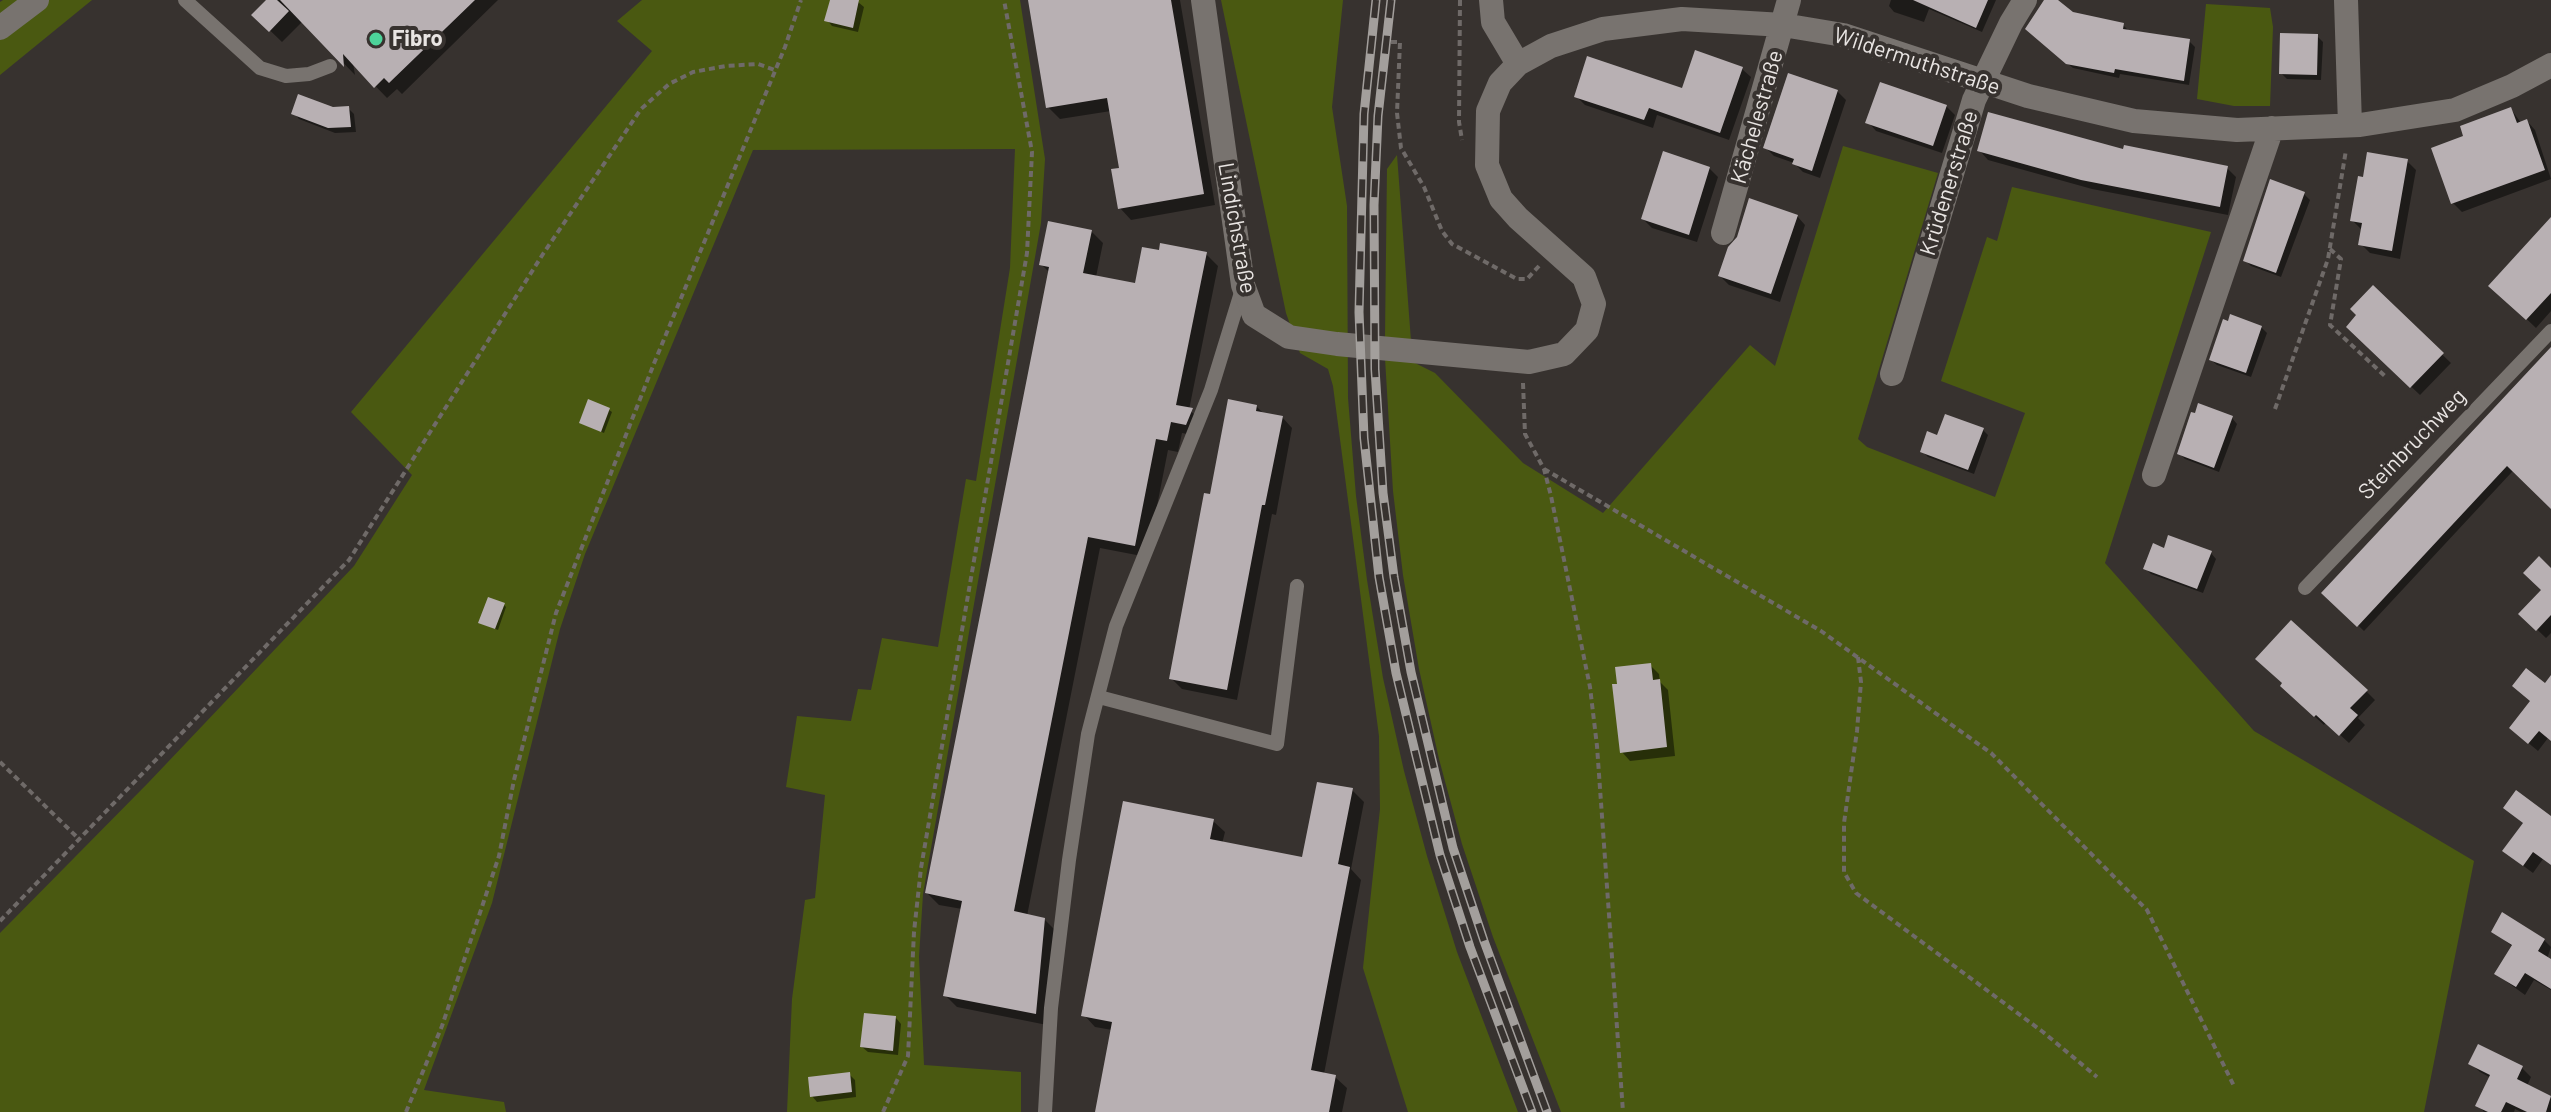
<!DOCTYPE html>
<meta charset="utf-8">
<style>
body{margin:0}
canvas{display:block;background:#37322f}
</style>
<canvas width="2551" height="1112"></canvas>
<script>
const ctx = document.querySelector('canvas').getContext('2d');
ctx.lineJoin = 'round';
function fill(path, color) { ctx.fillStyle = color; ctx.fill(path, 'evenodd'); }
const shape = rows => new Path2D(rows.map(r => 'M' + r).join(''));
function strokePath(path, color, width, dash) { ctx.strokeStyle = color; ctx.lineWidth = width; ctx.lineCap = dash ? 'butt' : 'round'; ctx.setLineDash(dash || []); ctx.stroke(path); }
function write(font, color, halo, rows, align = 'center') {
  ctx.font = font + ' Barlow,sans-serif'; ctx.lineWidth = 8; ctx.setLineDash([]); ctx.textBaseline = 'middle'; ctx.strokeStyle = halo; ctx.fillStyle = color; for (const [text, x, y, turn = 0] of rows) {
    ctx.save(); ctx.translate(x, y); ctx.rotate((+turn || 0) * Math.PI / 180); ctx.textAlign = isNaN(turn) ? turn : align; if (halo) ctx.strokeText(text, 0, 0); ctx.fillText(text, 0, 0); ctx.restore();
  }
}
const green = shape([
 [3,0,92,0,0,75,0,2],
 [642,0,1020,0,1045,159,1041,223,923,894,919,957,924,1065,1021,1072,1021,1112,787,1112,792,999,805,900,815,898,825,795,786,787,797,716,851,721,858,689,871,690,882,638,938,647,966,479,976,481,1010,268,1015,149,753,150,585,554,560,629,492,903,424,1090,504,1102,506,1112,0,1112,0,933,148,783,354,566,412,475,351,412,652,51,617,21],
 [1221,0,1343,0,1332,107,1347,206,1348,398,1356,496,1367,580,1383,678,1404,771,1427,856,1457,952,1518,1112,1408,1112,1363,968,1380,809,1379,736,1333,386,1328,369,1300,353,1286,313],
 [2206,4,2270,8,2273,27,2270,106,2234,106,2197,99],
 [1843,146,1938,173,1858,439,1867,447,1995,497,2025,413,1941,381,1987,237,1997,241,2012,187,2211,232,2105,563,2254,731,2474,861,2424,1112,1561,1112,1493,937,1462,844,1439,759,1419,669,1403,575,1393,491,1385,358,1409,360,1435,373,1523,463,1603,513,1750,345,1775,366],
 [1397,155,1411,341,1385,337,1387,169]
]);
const shadow = shape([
 [269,0,498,0,402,94,397,89,387,98,353,63,355,75,303,21,282,42,254,15],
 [832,0,850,0,858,2,864,7,858,32,832,26,827,20],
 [1030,0,1180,0,1215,205,1131,220,1120,208,1121,170,1111,111,1060,119,1048,107],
 [1891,0,1996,0,1982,32,1929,9,1924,22,1894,12,1889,6],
 [2048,0,2055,0,2072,14,2123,25,2129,31,2189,41,2195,47,2189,85,2120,74,2119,78,2073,68,2033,35],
 [2317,36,2323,42,2321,80,2287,79,2281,73],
 [1742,69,1751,77,1729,140,1657,115,1653,128,1585,105,1576,96,1683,91],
 [1837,91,1846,100,1820,178,1803,172,1794,163,1774,156,1765,147],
 [1946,106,1955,115,1942,153,1876,131,1868,122],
 [348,108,354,114,356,132,335,133,299,119,294,113],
 [2511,109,2521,123,2527,121,2535,130,2551,179,2462,212,2453,203,2466,137],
 [1980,151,2125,152,2227,168,2236,177,2228,215,2092,189,1988,160],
 [2407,161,2416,170,2400,259,2370,253,2361,244,2361,229,2352,220,2365,179],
 [1709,168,1718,177,1697,242,1652,228,1643,219],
 [2304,194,2310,200,2281,277,2251,266,2245,260],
 [1797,216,1805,225,1780,302,1729,285,1720,276,1739,238],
 [1091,231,1103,243,1096,277,1137,285,1206,254,1218,266,1189,410,1204,422,1198,436,1182,433,1178,452,1168,450,1147,557,1100,548,1027,916,1044,919,1056,931,1047,1025,957,1007,945,995,962,909,939,905,927,893,1050,273,1042,265],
 [2551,234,2551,311,2536,328,2491,285],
 [2373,288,2451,363,2420,395,2348,327,2359,316],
 [2229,324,2261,327,2267,333,2251,377,2217,365,2211,360],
 [2551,350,2551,430,2364,631,2324,593],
 [1256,406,1264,414,1282,417,1292,428,1276,515,1272,514,1237,700,1182,689,1171,678],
 [609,410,612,412,604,433,583,424],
 [2232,418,2237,424,2219,472,2185,459,2179,453],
 [1983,430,1988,435,1974,474,1928,457,1922,451,1938,437],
 [2165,550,2211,553,2216,559,2203,593,2151,574,2145,568],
 [2551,571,2551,633,2546,638,2521,614,2544,590],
 [504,605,506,607,498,630,483,624],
 [1650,665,1659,674,1660,682,1668,690,1675,756,1630,761,1622,752],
 [2551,690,2551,741,2548,738,2538,751,2520,736,2532,702],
 [2366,691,2375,700,2358,718,2365,725,2349,743,2326,722,2324,725,2291,695],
 [1352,790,1364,802,1351,869,1361,880,1324,1074,1335,1077,1347,1088,1342,1112,1097,1112,1112,1030,1095,1027,1084,1015,1213,821,1225,832,1222,844,1304,859],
 [2505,808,2551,818,2551,865,2543,859,2533,873,2514,859,2524,824],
 [2493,931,2544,940,2551,947,2547,959,2551,962,2551,990,2534,980,2525,995,2496,974,2513,947],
 [896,1018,901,1024,898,1055,868,1052,862,1047],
 [2471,1064,2522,1068,2531,1077,2527,1086,2551,1098,2551,1112,2521,1112,2515,1109,2514,1112,2484,1112,2478,1105,2491,1078,2480,1072],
 [849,1074,855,1080,856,1097,817,1102,812,1096]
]);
const building = shape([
 [266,0,277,0,289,11,269,32,251,15],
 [280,0,475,0,389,83,384,78,374,88,343,54,344,67],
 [830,0,859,0,853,28,824,21],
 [1028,0,1171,0,1204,194,1118,209,1111,169,1119,168,1107,98,1046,108],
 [1913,0,1988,0,1976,28],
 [2044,0,2058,0,2073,12,2124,23,2123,29,2190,39,2184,81,2115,69,2114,73,2066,64,2025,29],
 [2280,33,2318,34,2317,75,2279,74],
 [1695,50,1743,67,1720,133,1649,108,1644,120,1574,97,1587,56,1682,88],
 [1788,73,1838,90,1812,171,1792,164,1794,159,1763,148],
 [1880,82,1947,105,1933,146,1865,123],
 [298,94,333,107,349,106,351,127,328,128,291,114],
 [2511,107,2517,123,2527,119,2545,170,2451,204,2431,148,2463,136,2460,126],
 [1988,112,2123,149,2124,145,2228,166,2220,207,2081,180,1977,151],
 [1663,151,1710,167,1689,235,1641,219],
 [2367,152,2408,159,2392,251,2358,245,2362,223,2350,221,2358,176,2363,177],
 [2270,179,2305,192,2276,273,2243,261],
 [1749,198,1798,215,1771,294,1718,276,1728,247,1737,237],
 [2551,217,2551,293,2526,320,2488,286],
 [1048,221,1092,230,1083,273,1135,283,1142,247,1159,250,1160,243,1207,252,1176,405,1193,408,1186,425,1171,422,1167,441,1156,439,1135,546,1088,537,1014,911,1045,918,1036,1014,943,996,962,901,925,893,1049,267,1039,265],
 [2373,285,2444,353,2410,388,2346,327,2356,315,2350,309],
 [2230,314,2262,326,2246,373,2209,360,2223,319,2228,321],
 [2551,347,2551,509,2507,466,2357,627,2321,593],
 [588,399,610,408,601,432,579,423],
 [1228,399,1257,405,1256,411,1283,416,1265,505,1262,505,1227,690,1169,679,1204,493,1210,494],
 [2198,403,2233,416,2214,468,2177,454,2191,412,2195,413],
 [1945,414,1984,428,1968,470,1920,452,1927,431,1937,435],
 [2168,535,2212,551,2197,589,2143,569,2153,543,2164,548],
 [2539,556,2551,568,2551,615,2536,631,2518,614,2541,590,2523,573],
 [488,597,505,603,495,629,478,623],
 [2291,620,2368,690,2350,708,2358,715,2339,736,2316,715,2314,717,2280,686,2282,683,2255,659],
 [1651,663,1653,680,1660,679,1667,747,1620,753,1612,684,1617,684,1615,667],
 [2526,668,2545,683,2551,675,2551,741,2539,731,2528,744,2509,728,2530,701,2512,686],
 [1317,782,1353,788,1338,864,1350,867,1311,1070,1336,1075,1329,1112,1095,1112,1112,1022,1081,1016,1123,801,1214,819,1210,839,1302,857],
 [2516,790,2551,816,2551,865,2533,852,2523,866,2502,851,2523,823,2503,808],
 [2502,912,2545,939,2538,951,2551,959,2551,989,2525,973,2516,987,2494,974,2512,945,2491,932],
 [864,1013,896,1016,893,1051,860,1047],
 [2478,1044,2523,1066,2517,1079,2551,1096,2546,1112,2527,1112,2506,1102,2501,1112,2488,1112,2475,1106,2490,1075,2468,1064],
 [850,1072,852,1092,810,1097,808,1077]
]);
const path = shape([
 [1460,0,1459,122,1462,140],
 [1391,42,1400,42,1397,113,1401,148,1424,187,1442,231,1452,244,1517,279,1527,279,1539,266],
 [2330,249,2341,259,2330,325,2387,378],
 [1523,383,1525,434,1544,469,1551,496,1590,687,1597,746,1623,1112],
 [2275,409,2328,259,2346,150],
 [1544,469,1821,631,1991,753,2147,910,2234,1086],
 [1858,657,1861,682,1857,731,1844,823,1844,872,1856,893,2043,1032,2097,1077],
 [0,762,80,840],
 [0,921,349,560,543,254,641,109,669,84,693,72,726,66,758,64,775,70],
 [406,1112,442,1026,499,856,514,780,556,613,655,361,785,47,801,0],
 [883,1112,908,1056,914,932,921,868,1027,253,1032,152,1004,0]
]);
const service = shape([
 [185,0,260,68,286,76,309,74,330,66],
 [2305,588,2551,331],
 [1099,697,1277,744,1297,586],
 [1045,1112,1051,1008,1069,860,1088,734,1116,626,1211,390,1243,286]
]);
const minor = shape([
 [1203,0,1243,285,1254,315,1289,337,1337,344,1529,362,1564,354,1587,330,1594,304,1584,277,1518,218,1501,199,1487,165,1488,111,1500,83,1518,64,1551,46,1603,29,1682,19,1783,25,1843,35,2028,96,2134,121,2237,130,2360,125,2455,110,2512,86,2551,65],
 [1491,0,1493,22,1518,64],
 [2346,0,2350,125],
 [0,28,37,0],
 [1723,233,1789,0],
 [1892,374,1974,100,2011,23,2025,0],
 [2154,475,2272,128]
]);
const rail = shape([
 [1376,0,1364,114,1359,312,1364,438,1379,577,1396,673,1440,855,1470,947,1532,1112],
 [1391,0,1378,116,1374,205,1375,369,1383,493,1394,577,1411,672,1453,848,1484,941,1547,1112]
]);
const markers = [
 [376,39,8,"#4dd39a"]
];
const poiNames = [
 ["Fibro",392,39]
];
const streetNames = [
 ["Wildermuthstraße",1917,61,18],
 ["Kächelestraße",1757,117,-74],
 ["Krüdenerstraße",1949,183,-73],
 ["Lindichstraße",1237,228,80],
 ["Steinbruchweg",2412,444,-46]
];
fill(green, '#4a5911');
fill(shadow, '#0007');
fill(building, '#b8b0b3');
strokePath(path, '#6f6a68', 4, [6, 4]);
strokePath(service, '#78736f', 14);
strokePath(minor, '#78736f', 24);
strokePath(rail, '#a39f9c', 9);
strokePath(rail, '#37322f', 6, [18]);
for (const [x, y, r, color] of markers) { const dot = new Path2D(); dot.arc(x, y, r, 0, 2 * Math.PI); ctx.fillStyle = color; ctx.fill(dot); strokePath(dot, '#37322f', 3); }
write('bold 22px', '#e9e5e3', '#37322f', poiNames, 'left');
write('22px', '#e9e5e3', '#37322f', streetNames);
</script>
